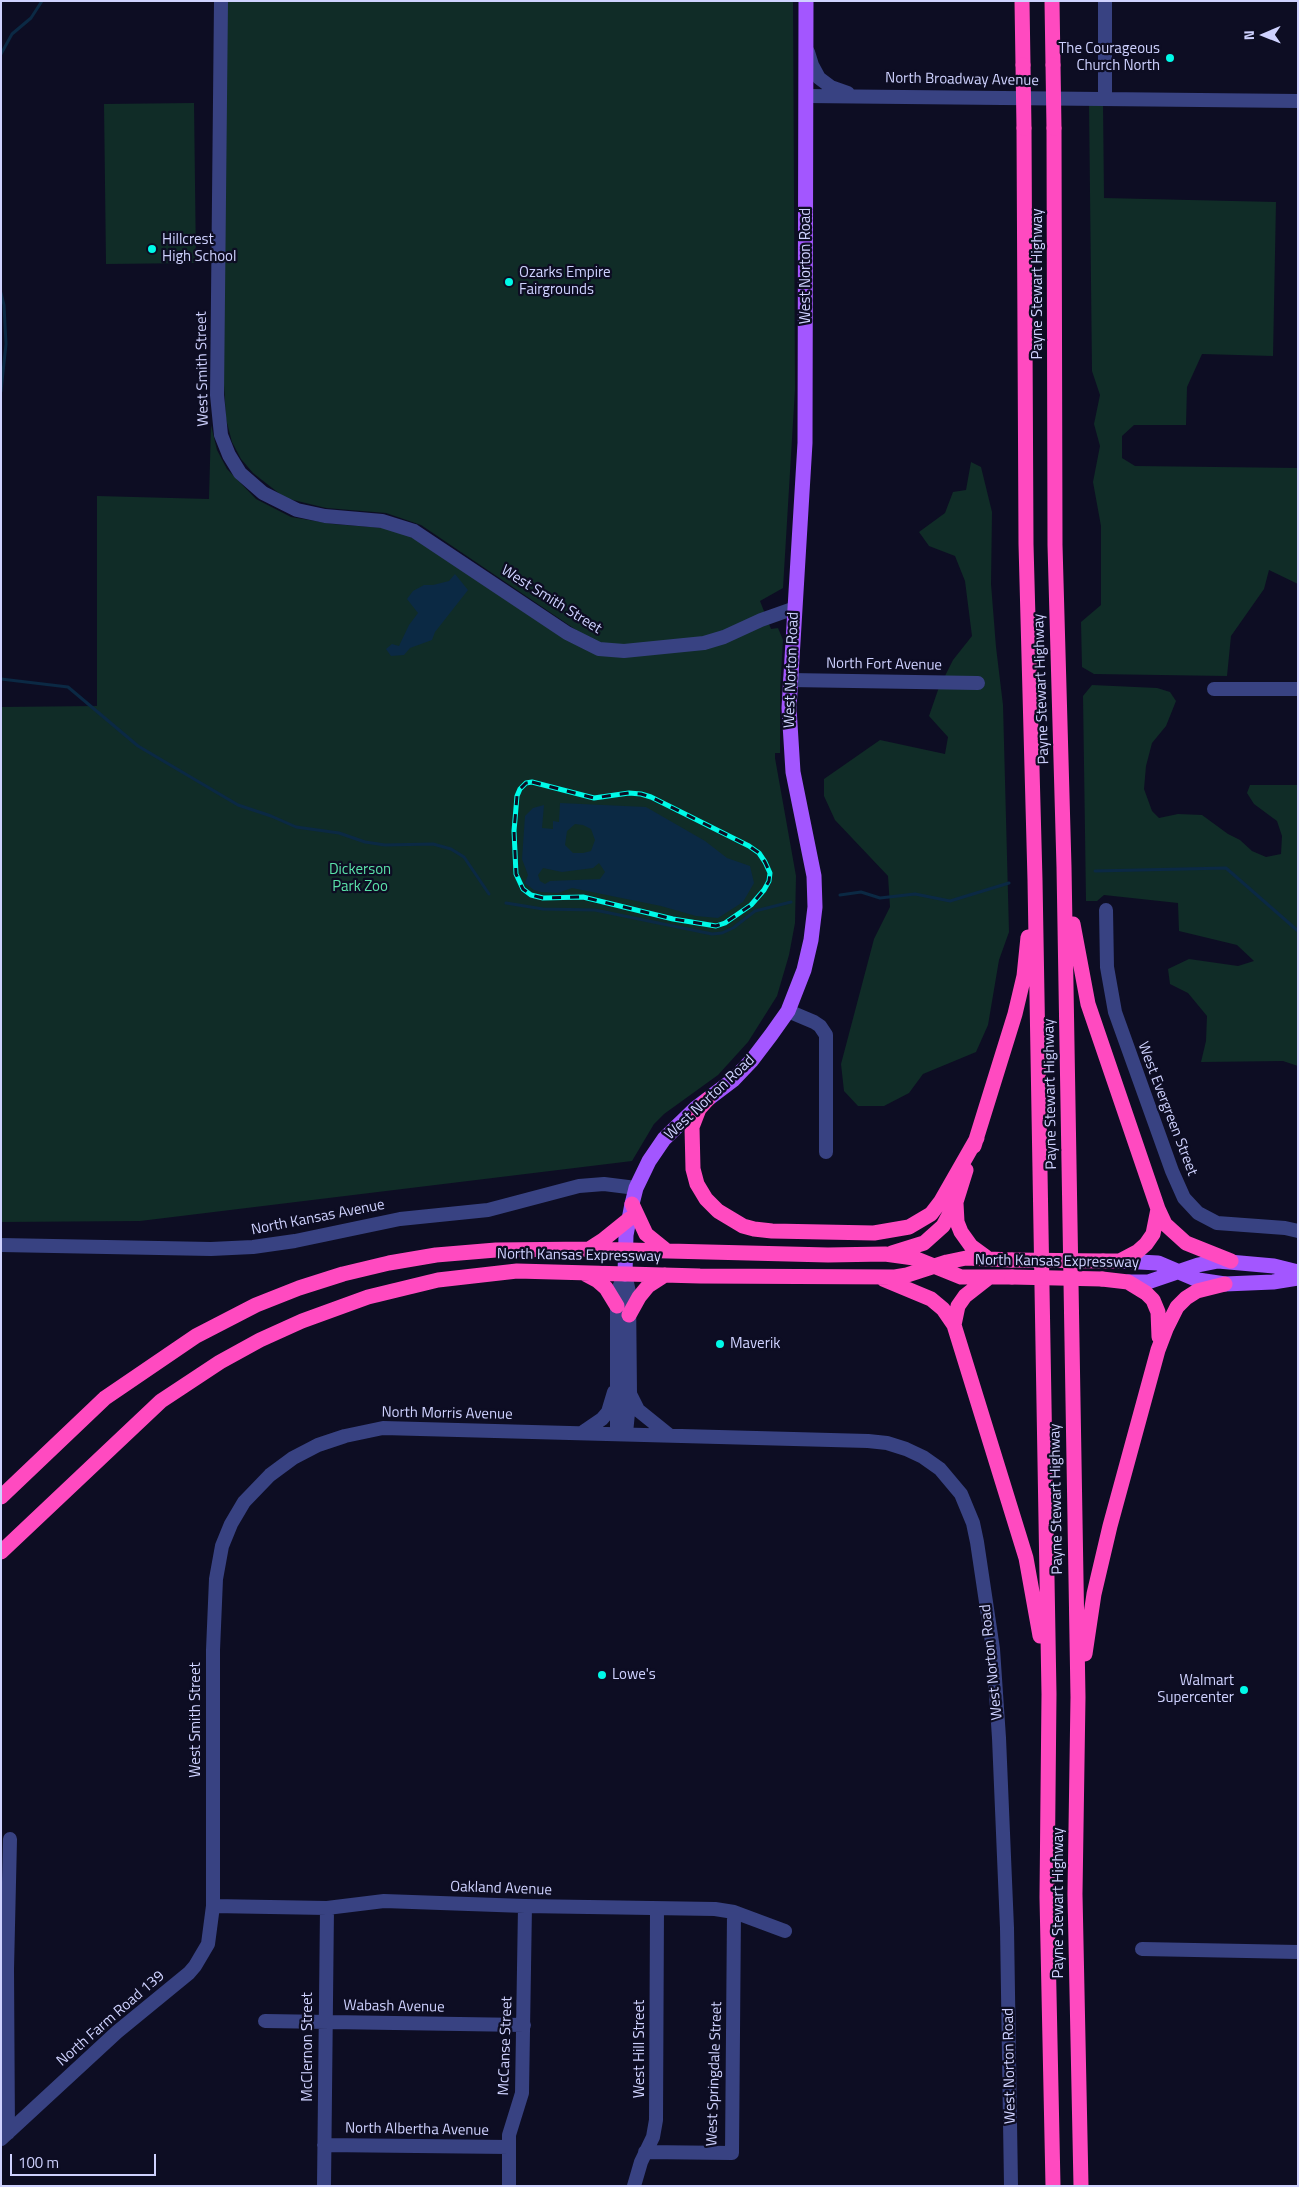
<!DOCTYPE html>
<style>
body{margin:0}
#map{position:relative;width:1299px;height:2187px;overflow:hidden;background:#0d0d23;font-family:"Titillium Web",sans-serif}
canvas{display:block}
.frame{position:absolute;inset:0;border:2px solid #cfd2ff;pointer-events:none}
.north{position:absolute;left:1239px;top:10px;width:50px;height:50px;-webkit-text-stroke:4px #0d0d23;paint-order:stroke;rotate:269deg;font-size:14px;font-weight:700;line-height:20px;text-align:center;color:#cfd2ff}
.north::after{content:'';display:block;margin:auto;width:18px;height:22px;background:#cfd2ff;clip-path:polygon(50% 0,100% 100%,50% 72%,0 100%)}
.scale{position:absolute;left:10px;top:2154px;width:146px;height:22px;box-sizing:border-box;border:2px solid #cfd2ff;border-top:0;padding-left:6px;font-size:15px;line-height:18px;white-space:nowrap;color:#cfd2ff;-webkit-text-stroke:4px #0d0d23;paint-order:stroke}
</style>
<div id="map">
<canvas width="1299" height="2187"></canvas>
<div class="frame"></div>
<div class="north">N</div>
<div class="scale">100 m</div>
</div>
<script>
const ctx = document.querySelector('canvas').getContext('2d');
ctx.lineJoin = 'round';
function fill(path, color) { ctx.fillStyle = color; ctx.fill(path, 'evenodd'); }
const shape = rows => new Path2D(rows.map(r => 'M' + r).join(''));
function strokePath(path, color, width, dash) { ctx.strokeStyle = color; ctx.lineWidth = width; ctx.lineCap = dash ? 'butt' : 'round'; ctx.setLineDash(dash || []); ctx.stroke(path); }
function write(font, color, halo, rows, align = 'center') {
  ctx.font = font + ' "Titillium Web",sans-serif'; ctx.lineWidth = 4.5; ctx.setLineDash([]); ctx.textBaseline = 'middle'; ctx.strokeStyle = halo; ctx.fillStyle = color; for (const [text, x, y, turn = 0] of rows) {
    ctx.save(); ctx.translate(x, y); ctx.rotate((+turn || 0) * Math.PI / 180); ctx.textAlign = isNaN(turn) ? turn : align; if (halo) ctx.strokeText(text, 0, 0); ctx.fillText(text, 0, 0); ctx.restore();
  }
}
const green = shape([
 [227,1,793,1,795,389,783,588,760,601,771,629,778,628,783,640,780,692,780,753,775,753,775,758,796,876,795,923,789,955,777,996,748,1042,718,1075,664,1114,654,1124,632,1161,140,1221,1,1222,1,707,97,706,97,496,209,499,211,425,217,450,227,469,256,499,291,517,333,524,384,528,402,533,419,541,588,638,421,525,386,513,326,508,285,498,253,473,241,459,232,442,226,419,223,368],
 [194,103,196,263,106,264,104,104],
 [1089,103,1103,103,1104,198,1276,202,1273,356,1202,354,1187,387,1186,425,1134,425,1122,436,1122,458,1135,466,1298,468,1298,584,1269,570,1264,589,1231,636,1227,676,1094,674,1082,667,1081,622,1101,605,1101,526,1093,482,1100,446,1094,424,1100,395,1092,371],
 [971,462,981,467,992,512,991,584,996,647,1003,705,1009,932,999,960,988,1025,976,1052,923,1074,909,1093,884,1106,858,1106,844,1091,841,1064,874,939,890,907,888,876,835,820,824,796,824,779,880,740,945,754,948,737,929,716,938,690,953,660,972,636,965,581,955,556,929,546,919,532,945,513,953,492,966,490],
 [1092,685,1157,688,1170,692,1176,701,1166,726,1152,743,1146,766,1144,789,1152,811,1159,818,1178,814,1202,815,1228,834,1240,840,1252,851,1266,857,1281,854,1282,836,1277,821,1254,804,1247,793,1250,785,1298,785,1298,1066,1283,1061,1201,1062,1206,1041,1207,1016,1188,993,1170,984,1168,969,1189,959,1238,966,1254,961,1237,945,1179,931,1178,903,1104,895,1097,901,1086,901,1083,696]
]);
const water = shape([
 [455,574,468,590,435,632,432,640,410,648,404,655,391,656,386,649,392,644,399,646,409,625,418,613,407,599,413,591,424,585,433,585,449,581],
 [560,803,646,807,705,841,727,858,750,866,754,883,743,902,718,918,696,916,661,906,572,888,558,893,541,892,534,890,525,883,528,875,522,859,525,816,533,808,544,805,542,828,553,829,553,821,559,822],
 [575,824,583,825,591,829,595,840,591,851,583,853,573,853,565,845,567,831],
 [599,863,605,872,600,879,550,881,545,884,540,881,538,875,543,868,562,872,593,868]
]);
const stream = shape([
 [1,54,12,34,31,18,42,1],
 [1,293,4,305,6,344,1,391],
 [1,679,68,687,138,746,238,805,271,816,296,827,339,833,365,842,385,845,433,844,451,849,464,857,489,894],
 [1095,871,1226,868,1298,931],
 [840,895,861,892,880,898,915,894,950,901,1009,883],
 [506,903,543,909,595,910,712,934,722,933,733,928,755,911,791,902]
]);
const minor = shape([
 [221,1,217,395,221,435,229,455,240,473,263,493,297,510,325,516,382,521,414,531,567,633,599,649,624,651,704,643,724,637,761,620,795,608],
 [1105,1,1105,98],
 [808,52,812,65,819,78,831,87,848,93],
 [806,96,1298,101],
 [790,680,978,683],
 [1214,689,1298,689],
 [1106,910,1107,967,1115,1012,1172,1171,1184,1198,1198,1213,1217,1223,1285,1228,1298,1231],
 [788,1011,814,1022,820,1026,826,1035,826,1152],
 [1,1245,211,1249,253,1247,295,1241,400,1219,488,1210,579,1186,604,1184,636,1188],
 [625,1274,629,1292,630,1393,626,1433],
 [630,1394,638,1410,669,1435],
 [583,1432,602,1419,608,1412,614,1392],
 [617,1433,617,1292,625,1274],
 [213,1906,327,1908,384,1901,525,1906,715,1909,734,1912,785,1931],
 [1142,1949,1298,1952],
 [265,2021,524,2025],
 [8,2133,7,1969,10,1839],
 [1,2139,117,2032,189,1973,195,1966,208,1944,213,1906,213,1650,216,1579,222,1546,231,1524,244,1502,270,1475,293,1458,318,1445,345,1436,383,1428,868,1441,887,1443,906,1449,923,1457,940,1469,961,1494,973,1523,977,1542,993,1649,999,1738,1007,1928,1011,2186],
 [324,2145,509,2147],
 [645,2152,732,2153,734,1912],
 [324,2186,327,1908],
 [509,2186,509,2135,522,2093,525,1906],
 [634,2186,641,2162,653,2137,656,2120,657,1909]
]);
const major = shape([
 [1120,1261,1158,1263,1198,1280,1225,1284,1273,1282,1298,1278],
 [625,1274,626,1235,632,1204,636,1188,649,1161,664,1139,696,1108,733,1080,752,1060,771,1035,788,1011,804,970,811,940,815,907,814,876,793,772,789,708,805,443,806,1],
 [1128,1282,1148,1282,1198,1265,1218,1261,1274,1266,1298,1272]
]);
const highway = shape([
 [1022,1,1023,65],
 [1052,1,1053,65],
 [1024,128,1026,544,1035,880,1049,1694,1047,1897,1053,2186],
 [1054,128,1055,545,1064,867,1078,1697,1075,1894,1081,2186],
 [1073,924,1088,1004,1158,1209,1165,1224,1186,1243,1231,1261],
 [708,1099,699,1109,692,1127,693,1169,697,1184,706,1199,718,1211,743,1226,754,1229,772,1231,874,1233,909,1227,931,1214,941,1201,977,1138],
 [974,1146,1015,1014,1024,976,1028,937],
 [956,1203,957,1222,961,1232,971,1246,986,1257],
 [632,1204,646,1234,667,1251],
 [589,1249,603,1240,629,1219],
 [892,1253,924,1243,943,1226,956,1202,966,1170],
 [1103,1261,1120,1261,1137,1252,1146,1244,1153,1234,1158,1209],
 [583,1273,598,1281,606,1288,617,1306],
 [883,1279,931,1299,943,1309,954,1325,1026,1558,1040,1636],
 [1102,1279,1128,1282,1146,1293,1153,1300,1158,1312,1159,1337],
 [629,1315,639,1297,648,1286,665,1275],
 [954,1325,958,1306,965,1296,988,1278],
 [1,1497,105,1398,196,1336,256,1305,299,1288,343,1274,389,1263,436,1255,496,1250,589,1249,828,1255,885,1254,914,1258,961,1277,1012,1277],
 [1,1552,161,1401,220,1362,260,1340,302,1321,368,1297,438,1280,517,1271,700,1276,895,1277,907,1275,947,1262,966,1258,1012,1260],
 [1085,1654,1094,1594,1110,1526,1158,1350,1166,1329,1177,1307,1186,1298,1197,1291,1225,1284]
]);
const rail = shape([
 [532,782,594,798,629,793,641,794,651,797,749,846,759,853,765,862,770,873,769,881,764,890,751,905,725,923,716,926,673,919,583,897,543,898,531,895,523,889,516,874,514,831,517,796,520,789,526,783,532,782]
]);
const highwayBridge = shape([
 [1023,65,1024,128],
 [1053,65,1054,128],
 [1012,1260,1103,1261],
 [1012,1277,1102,1279]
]);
const markers = [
 [1170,58,5,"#00fae8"],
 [152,249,5,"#00fae8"],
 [509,282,5,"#00fae8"],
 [720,1344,5,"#00fae8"],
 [602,1675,5,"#00fae8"],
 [1244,1690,5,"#00fae8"]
];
const poiNames = [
 ["The Courageous",1160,49,"right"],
 ["Church North",1160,66,"right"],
 ["Hillcrest",162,240],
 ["High School",162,257],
 ["Ozarks Empire",519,273],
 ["Fairgrounds",519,290],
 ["Maverik",730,1344],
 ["Lowe's",612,1675],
 ["Walmart",1234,1681,"right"],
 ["Supercenter",1234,1698,"right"]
];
const streetNames = [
 ["North Broadway Avenue",962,80,1],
 ["West Norton Road",806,266,-90],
 ["Payne Stewart Highway",1038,284,-90],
 ["West Smith Street",203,369,-91],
 ["West Smith Street",551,600,32],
 ["North Fort Avenue",884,665,1],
 ["West Norton Road",792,670,-88],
 ["Payne Stewart Highway",1042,689,-92],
 ["Payne Stewart Highway",1051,1094,-91],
 ["West Norton Road",710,1098,-43],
 ["West Evergreen Street",1167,1109,69],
 ["North Kansas Avenue",318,1218,-11],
 ["North Kansas Expressway",579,1256,1],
 ["North Kansas Expressway",1057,1262,1],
 ["North Morris Avenue",447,1414,1],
 ["Payne Stewart Highway",1057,1499,-91],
 ["West Norton Road",992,1662,-96],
 ["West Smith Street",196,1720,-90],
 ["Oakland Avenue",501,1889,2],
 ["Payne Stewart Highway",1059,1903,-90],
 ["Wabash Avenue",394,2007,1],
 ["North Farm Road 139",111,2019,-41],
 ["McCanse Street",506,2046,-88],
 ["McClernon Street",308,2047,-90],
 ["West Hill Street",640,2049,-90],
 ["West Norton Road",1010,2066,-91],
 ["West Springdale Street",715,2074,-88],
 ["North Albertha Avenue",417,2130,1]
];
const parkNames = [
 ["Dickerson",360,870],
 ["Park Zoo",360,887]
];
fill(green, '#102c27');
fill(water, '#0b2944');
strokePath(stream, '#0b2944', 3);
strokePath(minor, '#384282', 14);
strokePath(major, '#a356ff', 15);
strokePath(highway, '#ff4ac0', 15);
strokePath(rail, '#00fae8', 5);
strokePath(rail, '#0d0d23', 3, [9]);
strokePath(highwayBridge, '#ff4ac0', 15);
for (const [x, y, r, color] of markers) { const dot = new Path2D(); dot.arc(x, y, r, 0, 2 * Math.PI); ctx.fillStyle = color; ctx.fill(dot); strokePath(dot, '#0d0d23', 2); }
write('15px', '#cfd2ff', '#0d0d23', poiNames, 'left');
write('15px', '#cfd2ff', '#0d0d23', streetNames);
write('15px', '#5ae0a8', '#0d0d23', parkNames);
</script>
